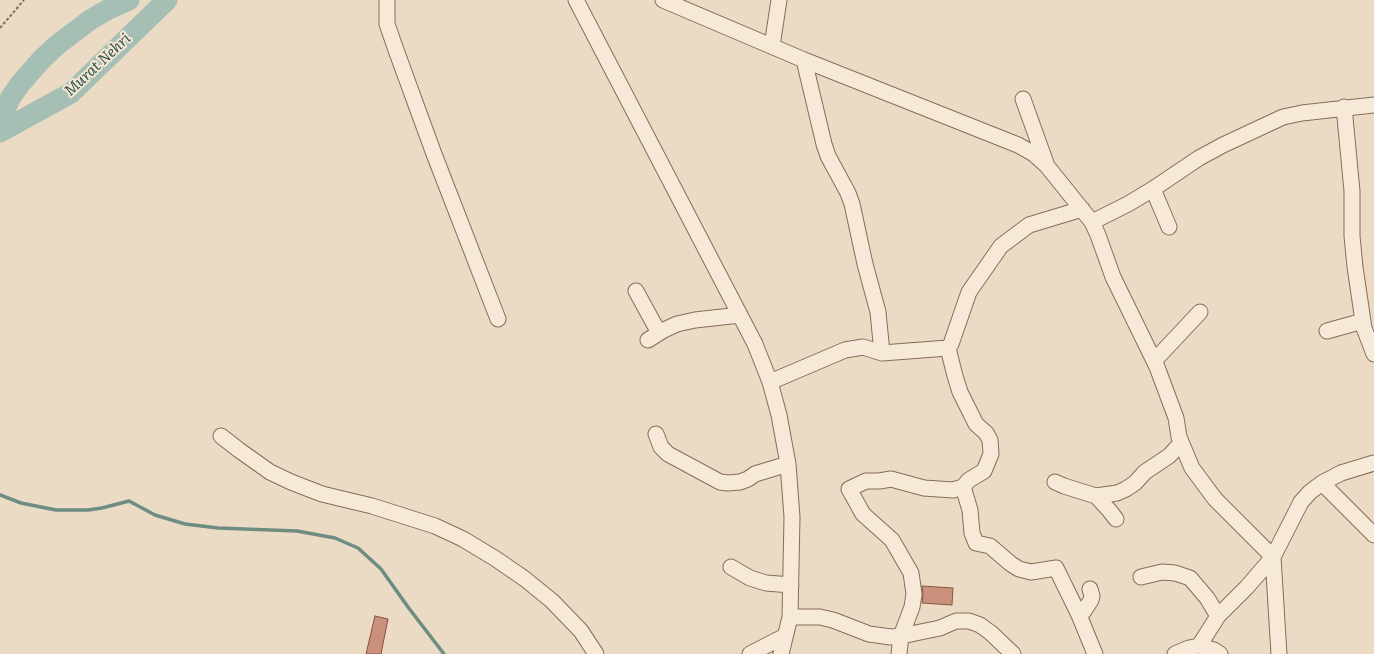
<!DOCTYPE html>
<style>
body{margin:0}
canvas{display:block;background:#ecdbc4}
</style>
<canvas width="1374" height="654"></canvas>
<script>
const ctx = document.querySelector('canvas').getContext('2d');
ctx.lineJoin = 'round';
const shape = rows => new Path2D(rows.map(r => 'M' + r).join(''));
function strokePath(path, color, width, dash) { ctx.strokeStyle = color; ctx.lineWidth = width; ctx.lineCap = dash ? 'butt' : 'round'; ctx.setLineDash(dash || []); ctx.stroke(path); }
function fill(path, color) { ctx.fillStyle = color; ctx.fill(path, 'evenodd'); }
function write(font, color, halo, rows, align = 'center') {
  ctx.font = font + ' Literata,serif'; ctx.lineWidth = 4; ctx.setLineDash([]); ctx.textBaseline = 'middle'; ctx.strokeStyle = halo; ctx.fillStyle = color; for (const [text, x, y, turn = 0] of rows) {
    ctx.save(); ctx.translate(x, y); ctx.rotate((+turn || 0) * Math.PI / 180); ctx.textAlign = isNaN(turn) ? turn : align; if (halo) ctx.strokeText(text, 0, 0); ctx.fillText(text, 0, 0); ctx.restore();
  }
}
const stream = shape([
 [0,495,21,503,56,510,88,510,102,508,129,501,155,515,185,524,218,528,297,531,335,538,358,548,381,569,408,607,444,654]
]);
const river = shape([
 [0,120,11,97,20,84,42,59,57,45,90,20,109,9,129,0],
 [0,132,71,93,167,0]
]);
const building = shape([
 [922,586,953,588,952,605,922,603,923,595,922,586],
 [375,616,388,619,381,654,366,654,375,616]
]);
const path = shape([
 [0,28,24,0]
]);
const minor = shape([
 [387,0,387,24,396,50,434,154,498,319],
 [576,0,755,344,770,382,779,415,788,464,792,517,790,617,781,654],
 [663,0,804,60,1018,145,1034,154,1047,166,1092,222,1098,235,1113,277,1157,367,1176,418,1179,437,1192,468,1215,499,1273,557,1279,654],
 [772,46,779,0],
 [804,60,824,144,828,156,848,193,852,204,865,264,878,312,882,353],
 [1023,99,1046,163],
 [1344,107,1352,191,1352,236,1355,267,1364,328,1374,354],
 [1153,189,1169,227],
 [1092,222,1128,204,1153,189,1199,158,1223,145,1283,117,1302,113,1374,105],
 [636,291,659,333],
 [1327,331,1363,321],
 [648,340,664,330,677,324,695,320,740,315],
 [1154,361,1200,312],
 [770,382,845,350,863,347,882,353,948,348,951,344,969,292,1001,246,1029,225,1082,209],
 [656,434,661,447,668,454,720,482,728,483,740,482,748,479,755,474,788,464],
 [221,436,239,450,270,472,291,482,322,494,372,506,435,526,463,539,496,559,525,579,552,601,581,631,596,654],
 [1055,482,1064,486,1096,496,1117,493,1126,489,1135,483,1145,472,1169,456,1181,443],
 [1322,483,1374,535],
 [963,487,970,510,972,533,976,543,990,546,1011,564,1019,569,1031,572,1056,568,1079,615,1095,654],
 [1096,496,1109,510,1116,519],
 [731,567,750,578,766,583,791,585],
 [1141,577,1162,572,1175,573,1190,578,1207,598,1218,616],
 [1079,615,1084,611,1091,600,1092,596,1090,589],
 [790,617,820,617,833,620,869,634,891,637,901,636,940,628,956,621,969,621,980,625,991,633,1013,654],
 [1199,646,1218,616,1247,587,1273,557,1301,502,1310,492,1322,483,1341,473,1374,463],
 [750,654,785,636],
 [899,654,901,636,912,607,914,594,911,573,892,540,863,514,849,489,866,481,879,481,891,479,924,488,953,490,963,487,969,480,984,471,991,454,990,440,986,433,976,424,960,392,955,376,948,348],
 [1175,654,1189,648,1199,646,1214,650,1220,654]
]);
const waterNames = [
 ["Murat Nehri",98,65,-43]
];
strokePath(stream, '#6d8d81', 3.5);
strokePath(river, '#a6bfb4', 21);
fill(building, '#c9917c');
strokePath(building, '#845342', 1);
strokePath(minor, '#866c5b', 17);
strokePath(path, '#866c5b', 2, [3, 2]);
strokePath(minor, '#f7e9d7', 15);
write('italic 15px', '#2f564e', '#f4e6d3', waterNames);
</script>
